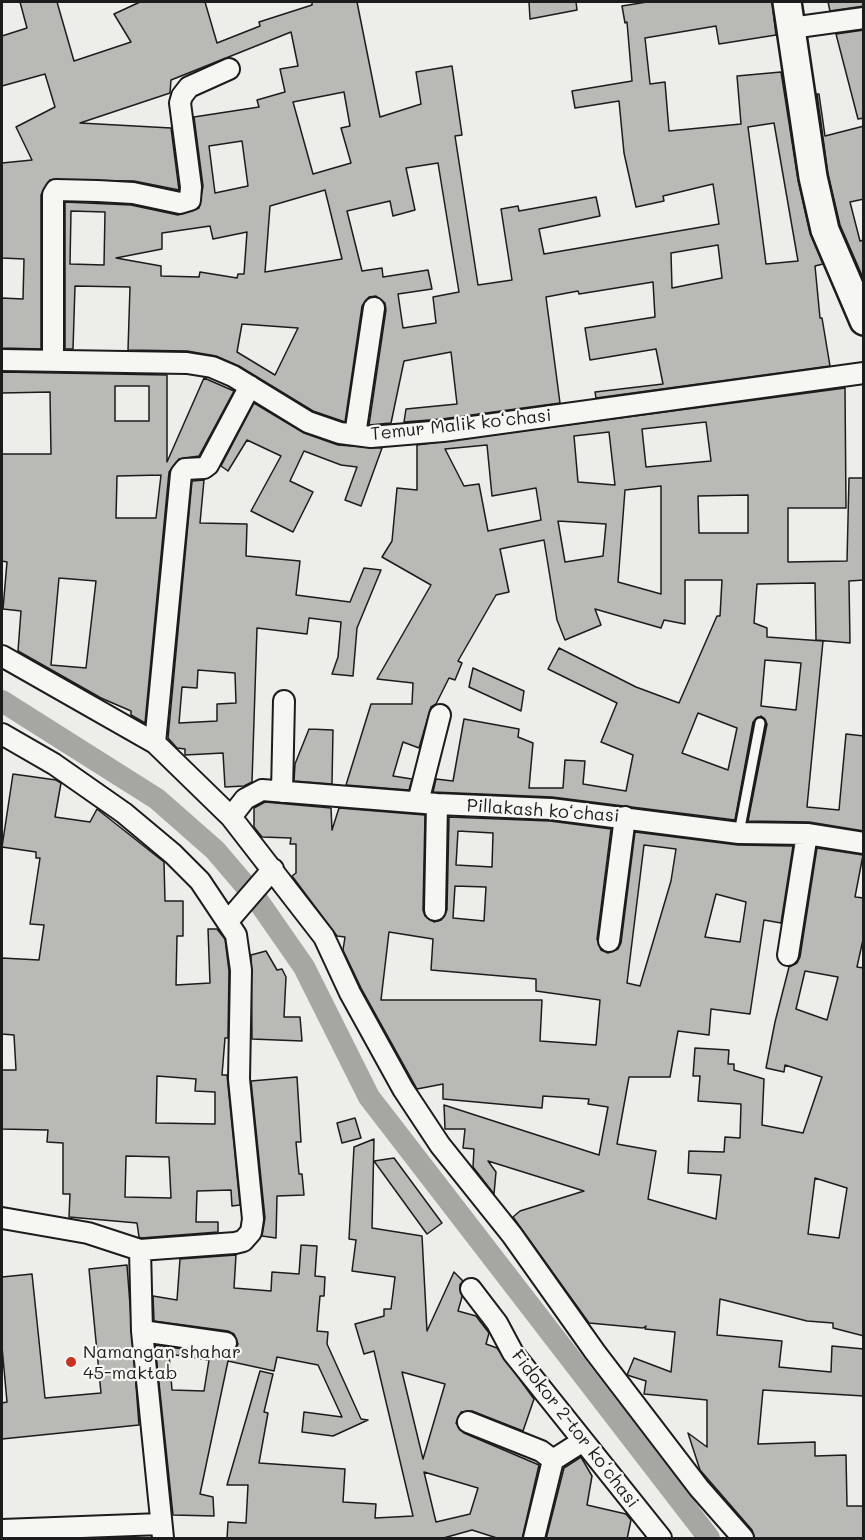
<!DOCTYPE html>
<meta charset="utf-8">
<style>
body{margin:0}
#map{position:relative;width:865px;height:1540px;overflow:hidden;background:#edede9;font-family:Mali,sans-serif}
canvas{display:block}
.frame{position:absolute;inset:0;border:3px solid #1c1c1c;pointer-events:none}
</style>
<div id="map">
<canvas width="865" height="1540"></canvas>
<div class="frame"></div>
</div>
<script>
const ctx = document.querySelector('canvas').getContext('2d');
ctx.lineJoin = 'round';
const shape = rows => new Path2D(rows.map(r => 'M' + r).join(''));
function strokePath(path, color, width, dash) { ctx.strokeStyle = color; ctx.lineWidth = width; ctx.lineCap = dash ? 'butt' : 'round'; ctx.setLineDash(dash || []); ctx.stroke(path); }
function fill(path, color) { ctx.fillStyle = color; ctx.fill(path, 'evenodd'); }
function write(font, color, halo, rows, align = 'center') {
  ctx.font = font + ' Mali,sans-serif'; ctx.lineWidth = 4.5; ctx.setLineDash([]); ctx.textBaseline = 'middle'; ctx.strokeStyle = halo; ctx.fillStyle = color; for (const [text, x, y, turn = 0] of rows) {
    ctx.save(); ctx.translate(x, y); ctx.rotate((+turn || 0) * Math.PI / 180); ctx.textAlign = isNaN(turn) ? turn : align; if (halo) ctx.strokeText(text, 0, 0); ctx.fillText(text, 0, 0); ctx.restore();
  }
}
const canal = shape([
 [2,701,157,799,215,850,256,898,304,967,369,1097,709,1538]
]);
const building = shape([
 [20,2,57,2,74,61,131,42,114,14,140,2,205,2,217,43,260,26,259,22,312,5,312,2,357,2,380,117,421,104,416,72,452,66,462,135,455,136,478,285,512,280,501,209,518,206,519,211,596,197,600,216,539,229,544,254,719,224,713,184,663,196,664,201,636,207,624,153,619,101,575,108,572,91,632,81,627,22,625,23,622,6,647,2,772,2,776,35,719,44,716,26,645,38,650,84,665,82,669,131,741,124,737,76,781,72,798,180,810,233,823,264,815,266,820,318,822,318,830,366,596,398,595,392,663,384,656,349,590,360,585,328,655,317,653,282,579,294,578,291,546,297,560,403,442,419,404,422,406,409,457,404,451,352,404,361,391,423,369,425,386,310,385,303,376,296,369,297,362,306,345,422,313,411,239,366,216,356,187,351,128,350,130,287,75,286,73,349,65,349,65,202,131,205,178,215,199,208,203,186,194,117,259,107,257,100,285,92,280,69,298,66,291,32,171,80,170,93,80,123,171,128,179,190,134,181,50,180,41,195,41,349,2,348,2,298,23,299,24,259,2,258,2,163,32,160,16,127,55,107,45,74,2,86,2,36,27,28,20,2],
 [344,92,350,126,341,128,351,163,313,174,293,102,344,92],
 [774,123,798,261,766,264,748,127,774,123],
 [242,141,248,186,215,193,209,146,242,141],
 [438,163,459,292,433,297,436,323,403,328,398,294,432,289,428,270,383,277,382,268,362,271,347,211,390,201,393,216,415,210,406,168,438,163],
 [325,190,342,259,265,272,270,206,325,190],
 [71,211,105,212,104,265,70,264,71,211],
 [210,226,213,239,247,232,244,274,238,274,237,278,200,272,199,277,161,276,161,266,116,258,162,249,162,233,210,226],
 [718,245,722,278,672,288,671,253,718,245],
 [242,324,298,328,275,375,237,352,242,324],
 [529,2,576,2,577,10,530,19,529,2],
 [828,2,864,2,864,6,830,11,828,2],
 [864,30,864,118,858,119,836,34,864,30],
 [817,94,819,94,825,136,864,126,864,199,850,202,860,241,864,240,864,280,840,225,828,174,817,94],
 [2,372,167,375,167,462,204,378,234,391,199,456,179,459,169,472,145,723,131,715,131,711,101,698,18,651,21,611,3,609,7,562,2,561,2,454,51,454,50,392,2,393,2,372],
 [115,386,149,386,149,421,115,421,115,386],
 [161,475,156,518,116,518,117,476,161,475],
 [59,578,96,581,86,668,51,665,59,578],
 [845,388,846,508,788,508,788,562,847,561,849,478,864,478,864,580,849,581,850,643,816,640,815,583,757,584,754,623,767,628,767,637,823,641,807,807,839,810,846,734,864,736,864,831,809,822,748,821,767,724,761,716,753,722,735,820,552,797,433,792,436,779,453,781,464,719,519,729,518,737,533,743,529,788,563,788,565,760,585,761,583,784,626,791,633,755,601,742,617,703,548,669,559,648,636,687,679,703,717,616,720,616,722,580,685,580,685,624,664,620,661,628,595,609,601,625,565,640,557,620,544,540,500,549,509,592,496,595,458,661,462,663,455,680,449,678,436,704,431,707,419,748,403,742,393,776,412,779,409,790,346,785,371,704,412,704,413,683,377,679,431,585,382,557,392,541,397,488,417,490,417,445,845,388],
 [706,422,711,461,646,467,642,429,706,422],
 [609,432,615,485,578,482,574,436,609,432],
 [487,445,492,496,536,488,541,520,488,531,479,484,464,486,445,449,487,445],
 [661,486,661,594,618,582,625,490,661,486],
 [748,495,748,533,699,533,698,496,748,495],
 [558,521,606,524,603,556,565,562,558,521],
 [765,660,801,663,796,710,761,706,765,660],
 [698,713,737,728,728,770,682,753,698,713],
 [254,403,304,433,338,445,382,448,361,506,345,500,357,467,341,465,304,451,290,481,313,492,293,532,251,511,281,456,247,440,228,471,221,466,254,403],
 [204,480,200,523,247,524,246,556,300,561,296,595,350,602,364,568,381,570,357,628,353,676,332,674,338,657,341,622,309,618,307,634,257,628,252,782,244,786,225,787,223,753,185,755,185,749,177,748,168,738,192,481,204,480],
 [198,670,235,673,236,703,217,704,217,721,179,723,182,687,197,688,198,670],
 [473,668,524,691,521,711,469,687,473,668],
 [309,729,333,730,332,784,294,781,295,764,309,729],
 [13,774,56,780,61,783,55,817,90,822,97,809,164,862,165,901,183,901,183,936,177,936,176,985,210,983,208,929,217,929,225,939,229,971,228,1038,225,1038,222,1075,227,1075,240,1205,232,1206,231,1190,197,1191,196,1222,218,1222,218,1232,141,1238,139,1237,137,1223,69,1217,70,1194,63,1194,63,1143,47,1142,48,1130,2,1129,2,1070,16,1070,14,1035,2,1034,2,958,39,960,44,925,30,924,40,858,36,858,36,852,2,847,13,774],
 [157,1076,196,1079,195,1091,215,1092,215,1124,156,1123,157,1076],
 [126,1156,169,1157,171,1198,125,1197,126,1156],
 [265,802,331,808,332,830,339,808,425,815,423,910,425,916,434,922,441,920,447,910,449,817,550,821,611,829,597,939,601,950,608,953,618,949,621,943,635,832,738,845,793,846,781,923,764,920,750,1014,711,1009,709,1035,678,1031,670,1077,629,1077,617,1144,656,1151,648,1199,716,1219,721,1175,688,1173,689,1151,724,1152,725,1137,740,1138,741,1104,698,1101,700,1076,693,1076,695,1048,729,1050,728,1064,734,1064,734,1070,764,1079,762,1125,803,1133,822,1077,785,1065,784,1072,766,1068,775,1022,789,967,797,963,800,957,817,848,863,855,855,897,864,898,864,935,857,967,864,968,864,1336,833,1328,833,1323,807,1321,720,1299,717,1335,782,1341,779,1367,831,1372,832,1346,864,1349,864,1396,763,1390,758,1444,815,1442,815,1456,846,1455,847,1506,864,1506,864,1539,755,1539,752,1530,700,1470,688,1433,707,1447,707,1400,644,1394,646,1381,627,1375,634,1358,671,1372,675,1332,645,1329,646,1326,643,1328,589,1323,513,1217,520,1211,584,1191,488,1161,496,1172,494,1194,473,1167,474,1149,463,1148,465,1129,445,1129,444,1105,599,1155,608,1107,588,1104,589,1099,543,1096,542,1108,443,1099,443,1084,417,1089,361,988,343,950,345,937,337,936,292,876,296,873,296,844,290,844,291,838,262,837,254,827,254,808,265,802],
 [458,831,493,833,492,867,456,865,458,831],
 [644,845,676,849,671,881,640,986,627,983,644,845],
 [455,886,486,887,484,921,453,918,455,886],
 [716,894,746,902,740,942,705,937,716,894],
 [389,932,433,939,431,970,536,979,536,991,600,1000,596,1045,540,1041,542,1000,381,1000,389,932],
 [805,971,838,977,827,1020,796,1009,805,971],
 [815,1178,847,1188,839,1238,808,1234,815,1178],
 [266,951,277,970,282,969,286,977,284,1017,300,1017,302,1041,252,1039,251,955,266,951],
 [297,1077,301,1142,296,1142,299,1174,302,1174,304,1195,277,1196,276,1238,262,1236,265,1218,251,1081,297,1077],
 [355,1118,361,1138,342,1143,337,1123,355,1118],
 [374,1139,372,1228,422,1236,427,1331,454,1272,463,1281,460,1285,462,1297,458,1311,476,1316,489,1333,486,1344,497,1348,534,1399,523,1431,472,1411,461,1412,456,1423,464,1433,539,1465,522,1539,500,1539,472,1530,440,1539,227,1539,228,1522,246,1523,248,1485,227,1485,260,1371,273,1374,264,1412,268,1413,259,1463,345,1469,343,1502,376,1504,375,1518,413,1516,374,1351,364,1354,355,1324,384,1316,384,1309,391,1309,395,1277,352,1271,356,1240,349,1239,354,1147,374,1139],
 [402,1372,445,1384,423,1459,402,1372],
 [424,1472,478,1488,470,1514,436,1522,424,1472],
 [394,1158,442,1223,427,1234,374,1161,394,1158],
 [301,1245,317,1246,315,1276,325,1277,324,1296,320,1296,317,1331,328,1332,327,1344,361,1419,368,1420,333,1436,302,1432,304,1412,342,1417,318,1365,277,1357,274,1371,228,1361,200,1494,213,1497,214,1516,173,1515,155,1345,225,1355,235,1351,238,1344,234,1334,228,1331,154,1321,153,1296,177,1300,180,1259,236,1255,234,1288,271,1291,272,1272,299,1274,301,1245],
 [169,1354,209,1360,204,1391,172,1390,169,1354],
 [127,1265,139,1425,2,1439,2,1403,7,1402,2,1347,2,1277,32,1274,45,1398,101,1393,89,1269,127,1265],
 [581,1457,592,1476,587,1505,626,1514,631,1520,627,1539,546,1539,564,1468,581,1457]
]);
const lane = shape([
 [739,833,760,723]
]);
const street = shape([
 [791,28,864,18],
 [53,359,53,195,56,190,97,191,133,193,180,203,190,200,191,187,180,103,182,96,189,87,229,69],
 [2,360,187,363,212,367,233,376,308,422,340,433,371,437,443,431,864,373],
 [355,435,374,308],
 [2,656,155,743,231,817,324,937,350,993,403,1089,440,1145,512,1235,595,1352,699,1488,743,1538],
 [2,734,54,764,124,813,173,854,200,881,236,935,241,970,239,1079,253,1219,251,1232,243,1241,235,1243,140,1250],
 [155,743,181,474,185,469,204,468,208,465,250,386],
 [282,792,284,701],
 [418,802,440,715],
 [231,817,245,799,262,790,437,804,551,809,739,833,807,834,864,843],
 [435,910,437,804],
 [228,921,273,869],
 [609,941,625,817],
 [788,955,807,834],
 [2,1218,88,1233,140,1250],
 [140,1250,142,1331,163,1538],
 [471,1289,497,1323,513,1353,661,1538],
 [142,1331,226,1343],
 [468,1422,541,1451,553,1460],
 [2,1530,161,1524],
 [534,1538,553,1460,583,1441]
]);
const secondary = shape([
 [787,2,813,177,825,230,864,321]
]);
const markers = [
 [71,1362,6,"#c8321e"]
];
const streetNames = [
 ["Temur Malik koʻchasi",461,425,-6],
 ["Pillakash koʻchasi",543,811,4],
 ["Fidokor 2-tor koʻchasi",575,1429,52]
];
const poiNames = [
 ["Namangan shahar",83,1352],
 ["45-maktab",83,1373]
];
strokePath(canal, '#a6a6a3', 22);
fill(building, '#b9b9b6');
strokePath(building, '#1c1c1c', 1.5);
strokePath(lane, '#1c1c1c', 14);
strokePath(street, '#1c1c1c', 24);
strokePath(secondary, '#1c1c1c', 32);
strokePath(lane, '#f6f6f2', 9);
strokePath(street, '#f6f6f2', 20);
strokePath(secondary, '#f6f6f2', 27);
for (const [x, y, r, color] of markers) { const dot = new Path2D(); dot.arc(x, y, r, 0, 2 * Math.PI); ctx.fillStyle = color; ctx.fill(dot); strokePath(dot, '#f6f6f2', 2); }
write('18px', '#1c1c1c', '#f6f6f2', streetNames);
write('18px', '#1c1c1c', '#f6f6f2', poiNames, 'left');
</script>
